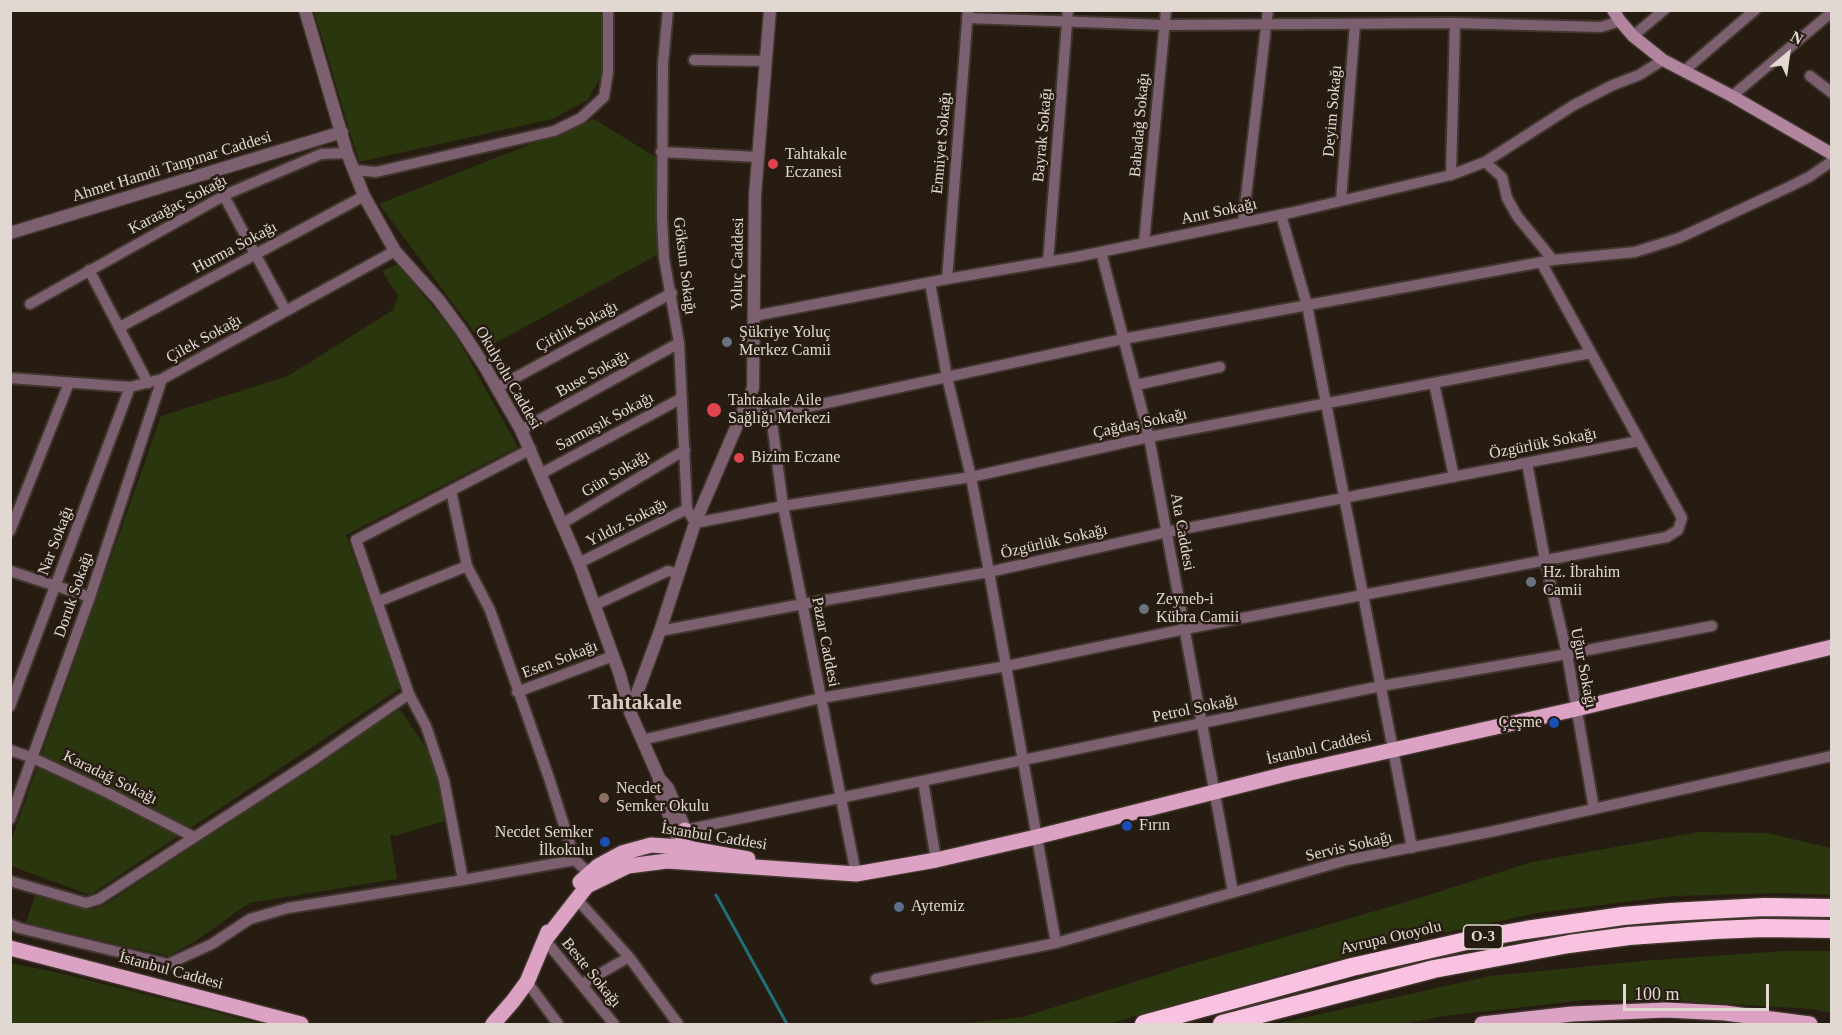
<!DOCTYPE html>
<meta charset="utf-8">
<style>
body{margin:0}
#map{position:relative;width:1842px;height:1035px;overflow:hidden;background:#271c12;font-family:"Times New Roman",serif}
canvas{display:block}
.frame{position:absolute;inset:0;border:12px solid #e0d8d1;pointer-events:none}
.north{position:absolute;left:1758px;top:24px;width:60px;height:60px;-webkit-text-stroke:4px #271c12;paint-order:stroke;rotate:29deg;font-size:16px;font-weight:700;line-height:24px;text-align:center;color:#e0d8d1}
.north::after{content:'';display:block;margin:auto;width:21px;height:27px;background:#e0d8d1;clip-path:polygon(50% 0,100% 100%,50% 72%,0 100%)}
.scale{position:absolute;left:1623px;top:984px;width:146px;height:27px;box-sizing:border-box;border:3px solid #e0d8d1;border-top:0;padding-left:8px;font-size:18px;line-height:21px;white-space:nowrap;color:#e0d8d1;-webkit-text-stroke:4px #271c12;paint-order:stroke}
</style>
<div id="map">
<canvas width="1842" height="1035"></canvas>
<div class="frame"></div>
<div class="north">N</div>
<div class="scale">100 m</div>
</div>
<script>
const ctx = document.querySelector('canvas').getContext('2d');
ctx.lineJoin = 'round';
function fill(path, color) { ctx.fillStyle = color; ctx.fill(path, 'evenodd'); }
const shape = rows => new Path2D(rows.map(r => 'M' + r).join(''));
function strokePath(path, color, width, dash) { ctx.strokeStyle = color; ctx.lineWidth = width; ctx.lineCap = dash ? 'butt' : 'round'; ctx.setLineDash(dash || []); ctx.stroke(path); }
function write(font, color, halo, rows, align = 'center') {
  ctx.font = font + ' "Times New Roman",serif'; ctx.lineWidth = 5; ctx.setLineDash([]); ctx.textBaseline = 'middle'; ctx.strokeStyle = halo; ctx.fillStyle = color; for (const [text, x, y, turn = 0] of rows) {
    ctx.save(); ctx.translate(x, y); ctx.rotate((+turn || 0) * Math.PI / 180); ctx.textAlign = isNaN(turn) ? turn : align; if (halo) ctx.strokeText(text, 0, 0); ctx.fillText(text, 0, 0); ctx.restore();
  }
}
const green = shape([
 [314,11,601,11,602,74,588,100,552,119,359,162],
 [594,119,657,158,659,254,486,348,379,204],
 [398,264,455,334,518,447,346,535,401,688,90,895,11,866,11,841,161,416,288,376,393,310,398,296,382,271],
 [400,709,433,758,445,821,395,836,390,834,397,879,249,903,197,940,169,956,26,923,35,895,86,908,94,909,104,905],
 [1699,832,1767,833,1831,848,1831,895,1783,893,1673,896,1537,913,1387,945,1108,1024,959,1024,1023,1017,1188,965,1413,900,1532,862],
 [1784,951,1831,951,1831,1013,1812,1009,1678,1001,1585,1000,1444,1016,1404,1024,1276,1024,1490,976,1641,961],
 [11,963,59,973,208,1010,260,1024,15,1024,11,1023]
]);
const stream = shape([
 [716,895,787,1024]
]);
const minor = shape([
 [668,10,663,63,662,217,664,258,679,343,687,509,695,523,783,506,971,477,1149,437,1591,353],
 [967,18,1165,25,1455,23,1601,27,1620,21],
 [1633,36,1664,10],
 [694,60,766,61],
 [1685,70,1755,10],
 [1810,76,1832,93],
 [1732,96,1832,12],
 [661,152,758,157],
 [1485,162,1502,177,1507,198,1517,216,1553,260],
 [355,170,376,172,554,131,581,118,604,97,608,72,608,10],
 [1451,175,1455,23],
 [224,196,286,311],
 [1341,200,1355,24],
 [1281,215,1307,305,1412,848],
 [1243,222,1268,10],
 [1144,243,1166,10],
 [1101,252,1149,437,1233,892],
 [1048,262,1068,10],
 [89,270,148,383],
 [947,279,968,10],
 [930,283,947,377,971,477,989,572,1056,943],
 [30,304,227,194,321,154,347,153],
 [754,316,947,279,1076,257,1294,212,1451,175,1485,162,1574,105,1613,85,1639,75,1663,60],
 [120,327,364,196],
 [10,378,130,387,162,379,395,251],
 [1434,383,1454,477],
 [1136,385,1220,367],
 [496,388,672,293],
 [745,409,771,415,1123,339,1553,260,1635,252,1679,238,1789,187,1809,177,1832,161],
 [771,415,783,506,856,874],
 [521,430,679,343],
 [1527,463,1545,560,1567,654,1594,809],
 [542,473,682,398],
 [451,491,467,566,490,610,549,778,575,860,594,878],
 [563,523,685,450],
 [10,531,69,383],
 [579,563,687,509],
 [10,571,90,597],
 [377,602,467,566],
 [595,605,668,571,679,574],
 [660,631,803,604,989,572,1167,532,1639,441],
 [517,692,613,656],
 [10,706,130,387],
 [642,740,821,698,1007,666,1185,629,1667,537,1678,530,1682,518,1541,262],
 [10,750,33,758,106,792,194,837],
 [923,781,936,860],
 [10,819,90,597,162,379],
 [685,830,1381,686,1567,654,1712,626],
 [463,880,444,780,426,726,409,694,356,540,531,449],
 [10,881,86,903,99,899,315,759,409,694],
 [576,898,629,957,678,1024],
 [10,924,19,928,168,964,212,944,250,919,288,908,463,880,575,860],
 [545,940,614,1024],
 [876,979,1056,943,1347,860,1490,832,1832,756],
 [527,982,558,1024],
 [582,984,629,957]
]);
const tertiary = shape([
 [305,10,347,153,364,196,395,251,438,299,461,330,485,367,521,430,579,563,620,675,630,712,659,778,668,788,689,838],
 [10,233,342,132],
 [630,712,660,631,695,523,753,388,755,195,770,10],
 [659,778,659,789,681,847]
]);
const secondary = shape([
 [1613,10,1620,21,1633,36,1663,60,1732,96,1832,154]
]);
const primary = shape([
 [676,853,681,847,685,830],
 [580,882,598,866,622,853,651,845,681,847,748,859],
 [545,940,587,886,628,866,667,861,856,874,936,860,1036,837,1290,773,1576,709,1832,647],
 [10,948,301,1024],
 [493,1024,513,1001,527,982,548,932],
 [1482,1024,1572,1014,1666,1010,1725,1013,1810,1024]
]);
const motorway = shape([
 [1144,1024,1352,967,1475,939,1526,930,1623,916,1670,912,1764,907,1832,908],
 [1222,1024,1434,969,1569,944,1629,936,1715,930,1763,928,1832,929]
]);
const markers = [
 [773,164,6,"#e0444e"],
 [727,342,6,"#6b7280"],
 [714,410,8,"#e0444e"],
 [739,458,6,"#e0444e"],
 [1531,582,6,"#6b7280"],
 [1144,609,6,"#6b7280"],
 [1554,723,6,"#1a4fb4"],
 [604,798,6,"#8d6e63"],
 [1127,826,6,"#1a4fb4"],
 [605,842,6,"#1a4fb4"],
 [899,907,6,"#5c6f8a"]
];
const shields = [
 [1483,937,39]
];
const shieldNames = [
 ["O-3",1483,937]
];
const streetNames = [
 ["Deyim Sokağı",1333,111,-85],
 ["Babadağ Sokağı",1140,125,-85],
 ["Bayrak Sokağı",1043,135,-85],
 ["Emniyet Sokağı",942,143,-85],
 ["Ahmet Hamdi Tanpınar Caddesi",172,167,-17],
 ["Karaağaç Sokağı",178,205,-28],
 ["Anıt Sokağı",1219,212,-12],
 ["Hurma Sokağı",235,248,-28],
 ["Yoluç Caddesi",738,264,-89],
 ["Göksun Sokağı",684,266,83],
 ["Çiftlik Sokağı",577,327,-28],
 ["Çilek Sokağı",204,339,-29],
 ["Buse Sokağı",593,374,-29],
 ["Okulyolu Caddesi",508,378,60],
 ["Sarmaşık Sokağı",605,422,-28],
 ["Çağdaş Sokağı",1140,424,-12],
 ["Özgürlük Sokağı",1543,444,-11],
 ["Gün Sokağı",616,474,-31],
 ["Yıldız Sokağı",627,523,-27],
 ["Ata Caddesi",1182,532,80],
 ["Nar Sokağı",56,541,-69],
 ["Özgürlük Sokağı",1054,542,-13],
 ["Doruk Sokağı",74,595,-71],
 ["Pazar Caddesi",825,642,79],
 ["Esen Sokağı",560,660,-21],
 ["Uğur Sokağı",1583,668,79],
 ["Petrol Sokağı",1195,709,-12],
 ["İstanbul Caddesi",1319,748,-13],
 ["Karadağ Sokağı",110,778,26],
 ["İstanbul Caddesi",714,837,9],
 ["Servis Sokağı",1349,847,-13],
 ["Avrupa Otoyolu",1391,938,-13],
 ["İstanbul Caddesi",171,971,15],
 ["Beste Sokağı",591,973,51]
];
const poiNames = [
 ["Tahtakale",785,155],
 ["Eczanesi",785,173],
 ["Şükriye Yoluç",739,333],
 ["Merkez Camii",739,351],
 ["Tahtakale Aile",728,401],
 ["Sağlığı Merkezi",728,419],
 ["Bizim Eczane",751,458],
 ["Hz. İbrahim",1543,573],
 ["Camii",1543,591],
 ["Zeyneb-i",1156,600],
 ["Kübra Camii",1156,618],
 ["Çeşme",1542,723,"right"],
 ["Necdet",616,789],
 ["Semker Okulu",616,807],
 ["Fırın",1139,826],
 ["Necdet Semker",593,833,"right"],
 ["İlkokulu",593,851,"right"],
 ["Aytemiz",911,907]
];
const districtNames = [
 ["Tahtakale",635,703]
];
fill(green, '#2a360d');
strokePath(stream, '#217079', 3);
strokePath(minor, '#41362d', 14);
strokePath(tertiary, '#41362d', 15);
strokePath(secondary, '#41362d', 15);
strokePath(primary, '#41362d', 18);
strokePath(motorway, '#41362d', 21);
strokePath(minor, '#7c606f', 10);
strokePath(tertiary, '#7c606f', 12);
strokePath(secondary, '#b2859e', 12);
strokePath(primary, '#dca2c3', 15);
strokePath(motorway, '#fac2e1', 18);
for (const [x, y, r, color] of markers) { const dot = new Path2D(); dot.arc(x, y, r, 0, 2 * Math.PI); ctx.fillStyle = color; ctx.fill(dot); strokePath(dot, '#271c12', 2); }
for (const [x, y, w] of shields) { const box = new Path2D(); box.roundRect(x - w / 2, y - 12, w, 24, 4.5); ctx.fillStyle = '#271c12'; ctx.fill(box); strokePath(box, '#e0d8d1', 1.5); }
write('bold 15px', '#e0d8d1', null, shieldNames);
write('16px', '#e0d8d1', '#271c12', streetNames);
write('16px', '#e0d8d1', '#271c12', poiNames, 'left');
write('bold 22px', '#dac9bd', '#271c12', districtNames);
</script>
